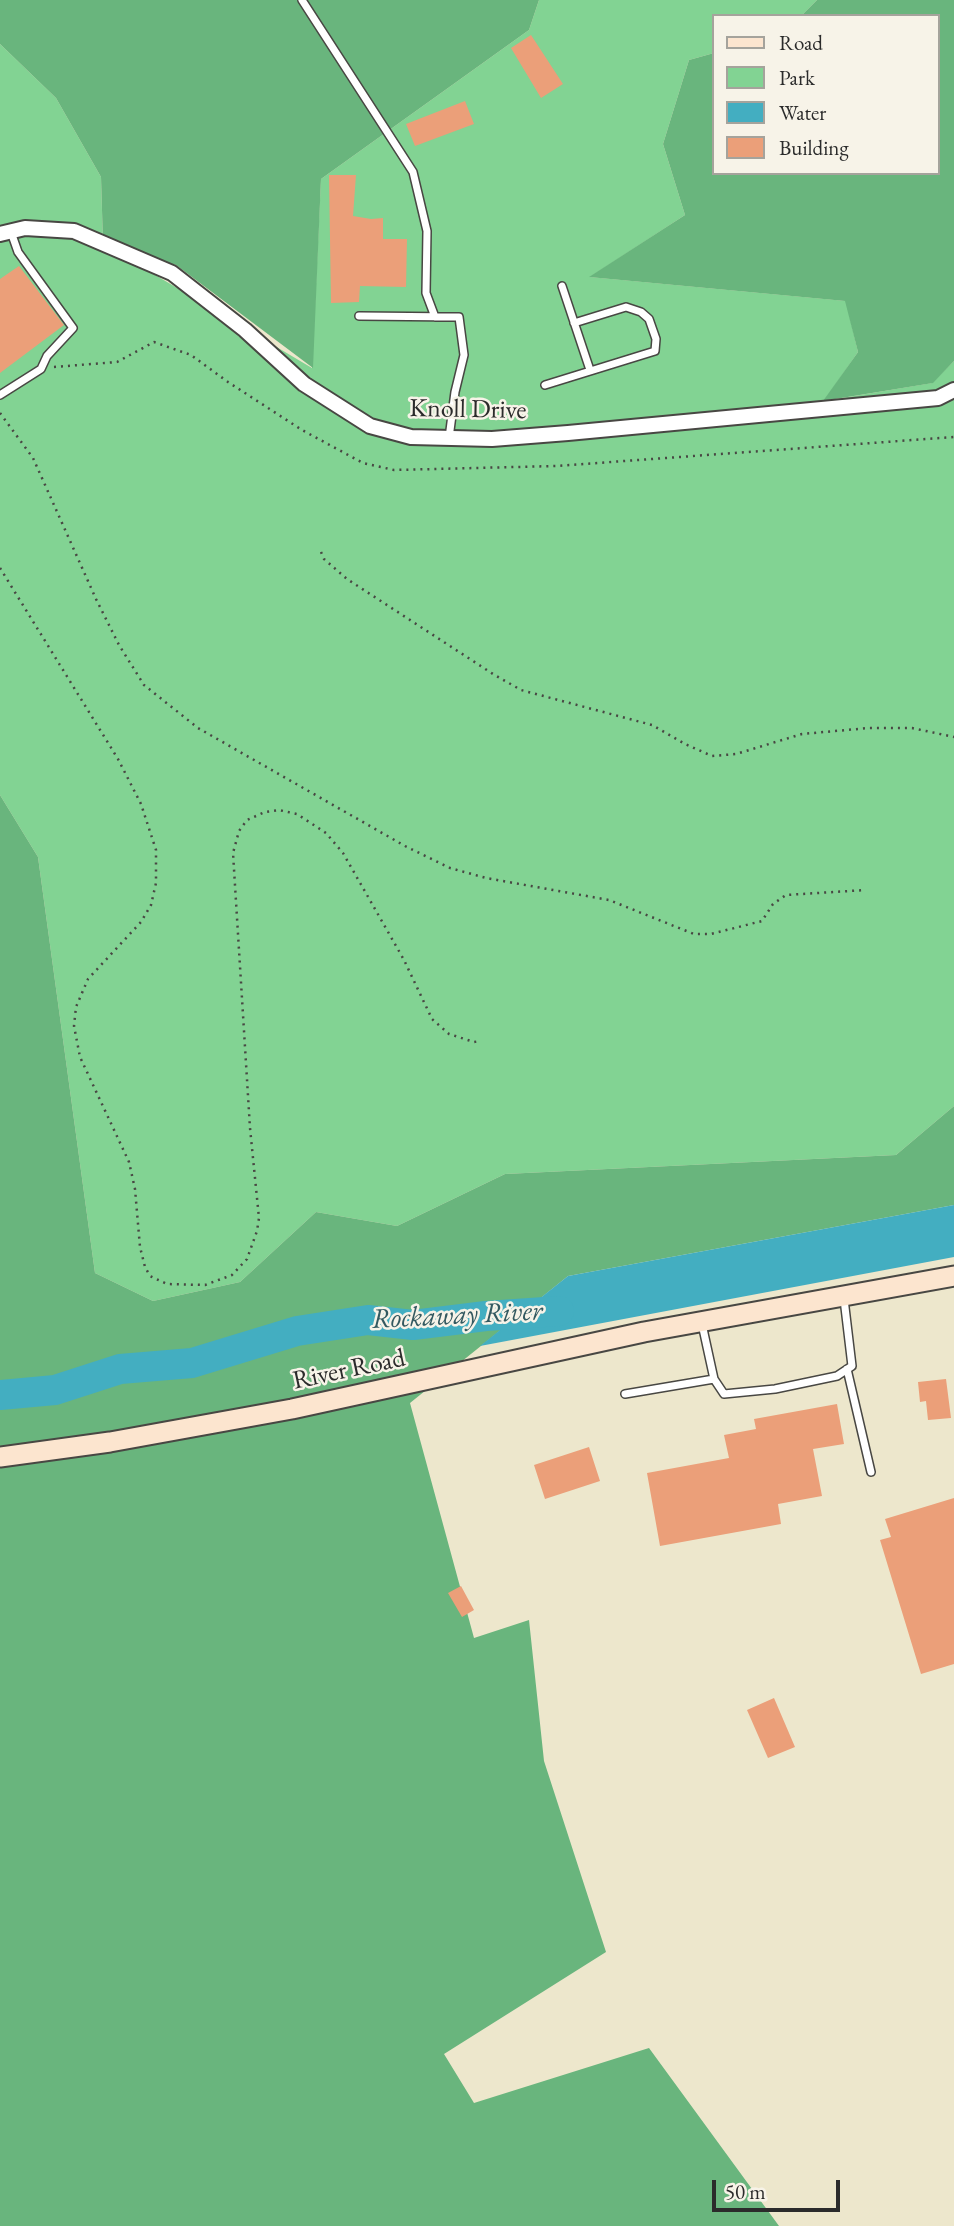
<!DOCTYPE html>
<style>
body{margin:0}
#map{position:relative;width:954px;height:2226px;overflow:hidden;background:#ede7cc;font-family:"EB Garamond",serif}
canvas{display:block}
.legend{position:absolute;left:712px;top:14px;width:228px;height:161px;box-sizing:border-box;background:#f7f3e8;border:2px solid #a5a39c;margin:0;padding:9px 12px;list-style:none;font-size:21px;color:#2b2b2b}
.legend li{display:flex;align-items:center;gap:14px;height:35px}
.legend b{width:35px;border:2px solid #a5a39c}
.scale{position:absolute;left:712px;top:2180px;width:128px;height:32px;box-sizing:border-box;border:4px solid #2b2b2b;border-top:0;padding-left:9px;font-size:21px;line-height:24px;white-space:nowrap;color:#2b2b2b;-webkit-text-stroke:5px #f7f3e8;paint-order:stroke}
</style>
<div id="map">
<canvas width="954" height="2226"></canvas>
<ul class="legend">
<li><b style="height:9px;background:#fce5cf"></b>Road</li>
<li><b style="height:19px;background:#82d393"></b>Park</li>
<li><b style="height:19px;background:#43aec1"></b>Water</li>
<li><b style="height:19px;background:#eb9f79"></b>Building</li>
</ul>
<div class="scale">50 m</div>
</div>
<script>
const ctx = document.querySelector('canvas').getContext('2d');
ctx.lineJoin = 'round';
function fill(path, color) { ctx.fillStyle = color; ctx.fill(path, 'evenodd'); }
const shape = rows => new Path2D(rows.map(r => 'M' + r).join(''));
function strokePath(path, color, width, dash) { ctx.strokeStyle = color; ctx.lineWidth = width; ctx.lineCap = dash ? 'butt' : 'round'; ctx.setLineDash(dash || []); ctx.stroke(path); }
function write(font, color, halo, rows, align = 'center') {
  ctx.font = font + ' "EB Garamond",serif'; ctx.lineWidth = 5; ctx.setLineDash([]); ctx.textBaseline = 'middle'; ctx.strokeStyle = halo; ctx.fillStyle = color; for (const [text, x, y, turn = 0] of rows) {
    ctx.save(); ctx.translate(x, y); ctx.rotate((+turn || 0) * Math.PI / 180); ctx.textAlign = isNaN(turn) ? turn : align; if (halo) ctx.strokeText(text, 0, 0); ctx.fillText(text, 0, 0); ctx.restore();
  }
}
const green = shape([
 [539,0,817,0,801,16,714,16,714,53,689,60,663,144,685,215,590,277,846,301,858,352,824,401,932,383,954,361,954,1106,896,1155,505,1174,397,1226,316,1212,240,1282,153,1301,95,1273,38,857,0,795,0,44,56,98,101,177,103,244,312,368,321,179,529,30]
]);
const forest = shape([
 [0,0,539,0,529,30,321,179,313,368,176,265,103,244,101,177,56,98,0,44],
 [817,0,954,0,954,361,933,383,823,401,858,352,845,301,589,277,685,215,663,144,689,60,714,53,714,173,938,173,938,16,801,16],
 [0,795,38,857,95,1273,153,1301,240,1282,316,1212,397,1226,505,1174,896,1155,954,1106,954,1205,568,1276,410,1403,474,1638,529,1620,544,1761,606,1952,444,2054,474,2103,649,2048,779,2226,0,2226]
]);
const water = shape([
 [954,1205,954,1257,480,1346,568,1276]
]);
const river = shape([
 [0,1395,55,1390,120,1369,192,1363,297,1331,368,1320,413,1325,486,1316,559,1311]
]);
const building = shape([
 [531,35,563,84,541,98,511,48],
 [465,101,474,124,415,146,406,124],
 [329,175,356,175,353,216,371,219,383,218,383,239,407,239,406,287,360,286,359,302,331,303],
 [19,266,64,325,0,373,0,279],
 [946,1379,951,1418,928,1420,926,1401,920,1402,918,1382],
 [837,1404,844,1444,813,1449,822,1496,778,1504,781,1524,660,1546,647,1473,729,1458,724,1435,756,1429,754,1419],
 [589,1447,600,1481,545,1499,534,1465],
 [954,1498,954,1664,921,1674,880,1540,891,1537,885,1519],
 [461,1586,474,1610,462,1617,448,1593],
 [774,1698,795,1747,768,1758,747,1710]
]);
const path = shape([
 [54,367,117,362,154,342,191,355,228,382,302,430,363,463,394,470,556,466,954,437],
 [0,413,33,458,96,599,119,645,144,685,198,728,405,846,450,868,486,878,609,900,694,934,711,934,762,921,773,904,786,895,866,890],
 [321,552,324,559,347,579,493,674,521,690,652,725,685,744,712,756,736,754,802,734,869,728,912,728,954,737],
 [0,568,118,759,141,804,156,850,156,883,151,905,141,922,88,979,76,1007,74,1026,80,1057,129,1162,135,1189,140,1247,145,1267,150,1276,167,1284,205,1285,232,1275,247,1259,257,1231,259,1218,250,1128,233,853,239,831,247,820,265,812,279,810,297,814,326,833,343,853,367,895,404,960,432,1019,449,1034,474,1042,480,1041]
]);
const lane = shape([
 [302,0,413,172,427,231,426,293,435,317],
 [562,286,590,370],
 [359,316,459,317,464,355,455,392,449,438],
 [545,385,655,351,656,339,649,319,641,312,626,307,574,323],
 [0,395,41,369,47,356,73,328,18,252,11,232],
 [702,1324,714,1379,724,1394,775,1389,837,1376,852,1366,844,1299],
 [847,1369,871,1472],
 [625,1394,714,1379]
]);
const street = shape([
 [0,234,25,228,74,231,172,273,245,330,304,384,370,426,411,437,492,439,568,433,938,398,954,390]
]);
const secondary = shape([
 [0,1457,110,1442,292,1409,644,1332,954,1276]
]);
const streetNames = [
 ["Knoll Drive",468,410,1],
 ["River Road",349,1370,-12]
];
const waterNames = [
 ["Rockaway River",457,1316,-3]
];
fill(green, '#82d393');
fill(forest, '#69b57d');
fill(water, '#43aec1');
strokePath(river, '#43aec1', 30);
fill(building, '#eb9f79');
strokePath(lane, '#484743', 10);
strokePath(street, '#484743', 18);
strokePath(secondary, '#484743', 23);
strokePath(path, '#484743', 2.5, [2, 5]);
strokePath(lane, '#fff', 7);
strokePath(street, '#fff', 14);
strokePath(secondary, '#fce5cf', 19);
write('26px', '#2b2b2b', '#f7f3e8', streetNames);
write('italic 28px', '#335960', '#f7f3e8', waterNames);
</script>
